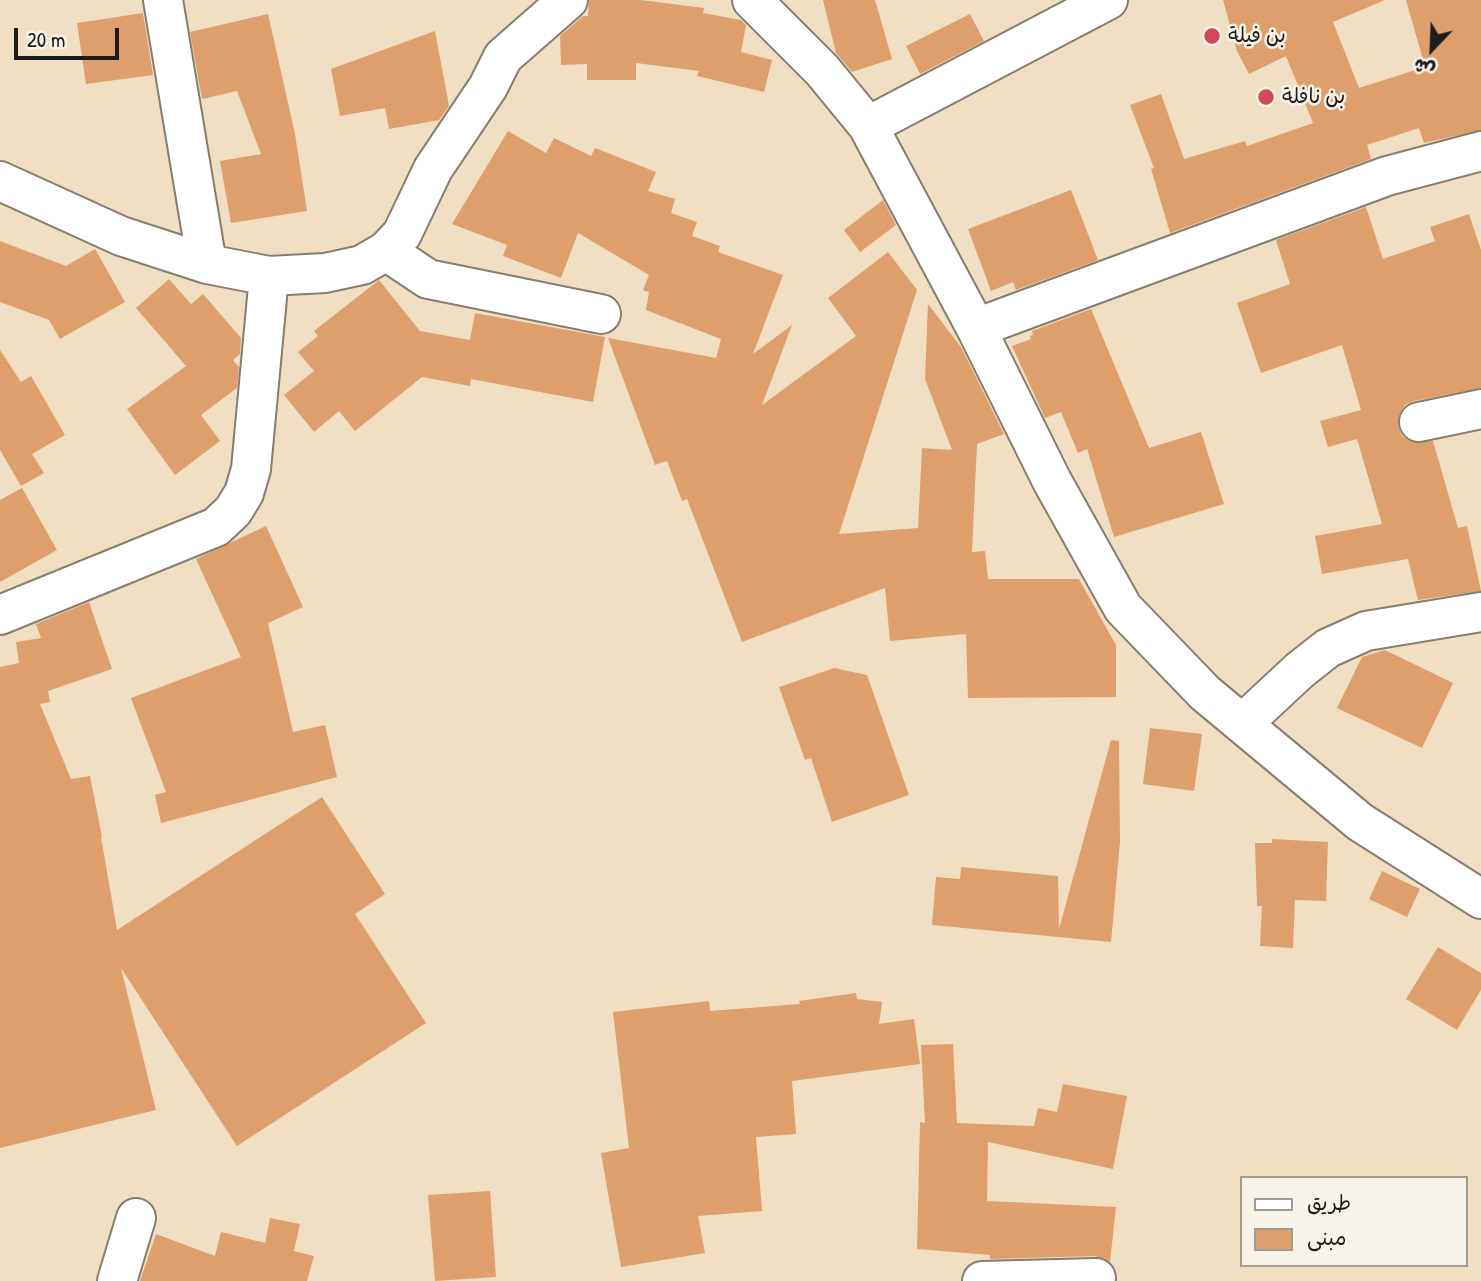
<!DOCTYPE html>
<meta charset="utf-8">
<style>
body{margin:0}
#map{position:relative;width:1481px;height:1281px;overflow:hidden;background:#f0dfc2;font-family:"Patrick Hand","Playpen Sans Arabic",sans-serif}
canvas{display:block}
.legend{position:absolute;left:1240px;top:1176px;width:228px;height:91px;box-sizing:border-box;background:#f7f3e8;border:2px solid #9f9d96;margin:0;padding:9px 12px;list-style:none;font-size:21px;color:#1c1c1c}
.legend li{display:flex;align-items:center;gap:14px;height:35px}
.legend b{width:35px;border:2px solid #9f9d96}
.north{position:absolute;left:1397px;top:14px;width:70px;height:70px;-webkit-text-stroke:5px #f7f3e8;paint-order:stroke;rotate:203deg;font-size:19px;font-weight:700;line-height:28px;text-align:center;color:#1c1c1c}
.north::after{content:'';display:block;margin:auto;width:24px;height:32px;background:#1c1c1c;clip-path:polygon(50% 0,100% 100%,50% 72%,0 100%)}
.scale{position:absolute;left:14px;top:28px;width:105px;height:32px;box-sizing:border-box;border:4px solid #1c1c1c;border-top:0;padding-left:9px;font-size:21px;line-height:24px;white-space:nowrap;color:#1c1c1c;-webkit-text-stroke:5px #f7f3e8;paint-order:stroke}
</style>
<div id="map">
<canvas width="1481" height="1281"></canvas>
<ul class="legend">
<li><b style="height:9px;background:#fff"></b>طريق</li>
<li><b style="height:19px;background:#df9f6c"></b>مبنى</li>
</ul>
<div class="north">ش</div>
<div class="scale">20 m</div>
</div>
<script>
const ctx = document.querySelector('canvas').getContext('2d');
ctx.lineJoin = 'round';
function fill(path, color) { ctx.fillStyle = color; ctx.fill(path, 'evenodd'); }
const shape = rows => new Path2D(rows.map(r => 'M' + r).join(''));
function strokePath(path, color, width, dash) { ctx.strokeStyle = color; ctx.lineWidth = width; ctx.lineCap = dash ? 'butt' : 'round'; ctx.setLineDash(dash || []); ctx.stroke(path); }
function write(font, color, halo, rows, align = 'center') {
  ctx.font = font + ' "Patrick Hand","Playpen Sans Arabic",sans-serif'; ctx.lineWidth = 5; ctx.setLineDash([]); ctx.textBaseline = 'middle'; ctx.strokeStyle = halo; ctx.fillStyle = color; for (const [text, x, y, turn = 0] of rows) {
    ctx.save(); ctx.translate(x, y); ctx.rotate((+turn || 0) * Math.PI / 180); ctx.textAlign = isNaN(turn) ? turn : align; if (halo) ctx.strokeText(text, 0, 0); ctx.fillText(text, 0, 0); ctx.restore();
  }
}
const building = shape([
 [589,0,641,0,704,8,703,13,741,20,746,25,741,52,772,60,764,92,697,76,699,71,636,63,636,80,587,80,587,64,561,65,560,36,583,16,588,16],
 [823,0,875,0,892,59,852,72,836,53],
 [1223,0,1385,0,1333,22,1359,88,1425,67,1406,0,1481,0,1481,130,1424,143,1419,128,1367,145,1371,159,1170,233,1151,169,1154,168,1130,105,1161,94,1184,159,1245,141,1247,146,1313,123,1286,56,1249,74,1237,51],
 [143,13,153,75,86,84,77,23],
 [268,14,295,134,307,211,231,223,220,161,261,154,237,91,202,99,190,32],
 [970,14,984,41,920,74,906,46],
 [435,31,449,106,439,120,389,129,385,108,340,116,331,69],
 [508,131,546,153,554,138,591,156,595,148,656,172,648,191,675,199,671,213,697,222,692,236,720,246,718,252,783,275,753,354,792,325,762,405,856,336,828,298,888,252,917,290,839,534,918,528,922,448,952,450,925,379,928,304,961,347,1004,434,977,444,972,552,985,551,988,579,1079,579,1116,645,1116,697,968,698,966,634,890,641,885,588,742,642,687,499,682,501,667,461,655,465,608,338,716,358,721,339,646,310,649,292,643,290,649,275,578,233,561,278,503,256,507,245,452,224],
 [1071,190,1098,260,1016,290,1013,282,991,291,968,229],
 [883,200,896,225,860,252,844,230],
 [1366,207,1383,259,1435,241,1430,227,1469,214,1481,250,1481,388,1414,401,1405,405,1399,415,1398,426,1402,436,1412,442,1433,441,1458,528,1467,526,1481,591,1418,600,1408,559,1322,574,1315,536,1382,524,1357,439,1328,447,1320,421,1361,410,1342,345,1261,373,1237,303,1290,284,1276,240],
 [0,241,66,266,95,249,125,302,60,339,49,320,0,302],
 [169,279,191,304,203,294,241,338,240,354,233,360,239,367,237,388,201,415,220,441,175,475,127,409,186,366,136,308],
 [379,280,420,331,470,340,475,313,605,337,593,402,471,379,470,386,422,377,355,431,339,411,314,432,284,395,314,371,298,352,318,336,314,331],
 [1091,309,1149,448,1201,432,1224,504,1114,537,1087,449,1078,453,1061,412,1045,418,1012,346,1031,339,1030,336,1033,335,1032,331],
 [0,350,21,382,31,376,65,435,32,454,44,473,21,486,0,450],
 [22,488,57,550,0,582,0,500],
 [266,526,303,607,268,623,293,732,325,725,337,777,161,823,155,795,166,792,131,698,241,657,196,559],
 [89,602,112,669,48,691,50,702,40,704,71,779,90,776,102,837,101,837,117,930,322,797,385,894,355,914,426,1023,237,1146,121,968,156,1110,0,1148,0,667,19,663,16,642,41,638,36,624],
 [1385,650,1453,683,1422,748,1337,708,1362,657],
 [834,668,867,675,909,795,832,822,811,758,805,760,779,687],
 [1150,728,1202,734,1194,791,1143,784],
 [1111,740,1119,741,1120,842,1111,942,932,925,936,877,960,879,961,867,1058,876,1059,929],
 [1272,839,1328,842,1326,901,1295,900,1293,948,1260,946,1262,906,1257,906,1255,843,1272,843],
 [1382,871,1420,889,1407,917,1369,899],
 [1438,947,1481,973,1481,990,1457,1030,1406,999],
 [856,993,857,999,882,1002,879,1024,914,1019,920,1064,792,1081,796,1134,756,1137,762,1211,698,1216,705,1253,621,1267,601,1153,629,1148,613,1012,709,1001,710,1011,800,1004,799,1001],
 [953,1044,957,1123,1034,1126,1038,1108,1057,1112,1063,1084,1127,1096,1113,1169,988,1142,987,1201,1116,1207,1110,1262,1095,1256,990,1259,990,1255,917,1249,920,1122,925,1123,921,1045],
 [490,1191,496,1277,435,1281,428,1195],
 [270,1218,300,1224,294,1251,314,1256,307,1281,140,1281,156,1234,215,1256,221,1232,265,1243]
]);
const minor = shape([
 [163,0,207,264],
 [752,0,822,70,868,126,976,328,1052,481,1123,608,1205,693,1360,822,1481,899],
 [868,126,1108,0],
 [0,181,121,236,207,264,269,276,325,273,362,265,386,251,402,234,433,169,488,87,503,57,568,0],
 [386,251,428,279,601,314],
 [976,328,1387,176,1481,151],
 [1419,422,1481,409],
 [0,615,216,527,233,511,244,493,251,469,269,276],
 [1242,724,1300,670,1328,648,1366,631,1481,612],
 [117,1281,136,1218],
 [982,1281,1096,1278,1095,1281]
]);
const markers = [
 [1212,36,9,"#d1495b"],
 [1266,97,9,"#d1495b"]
];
const poiNames = [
 ["بن فيلة",1228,36],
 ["بن نافلة",1282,97]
];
fill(building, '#df9f6c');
strokePath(minor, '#867e6f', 42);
strokePath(minor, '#fff', 38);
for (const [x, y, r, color] of markers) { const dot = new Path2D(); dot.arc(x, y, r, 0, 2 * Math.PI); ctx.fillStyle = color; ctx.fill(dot); strokePath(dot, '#f7f3e8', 2.5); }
write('21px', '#1c1c1c', '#f7f3e8', poiNames, 'left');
</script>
